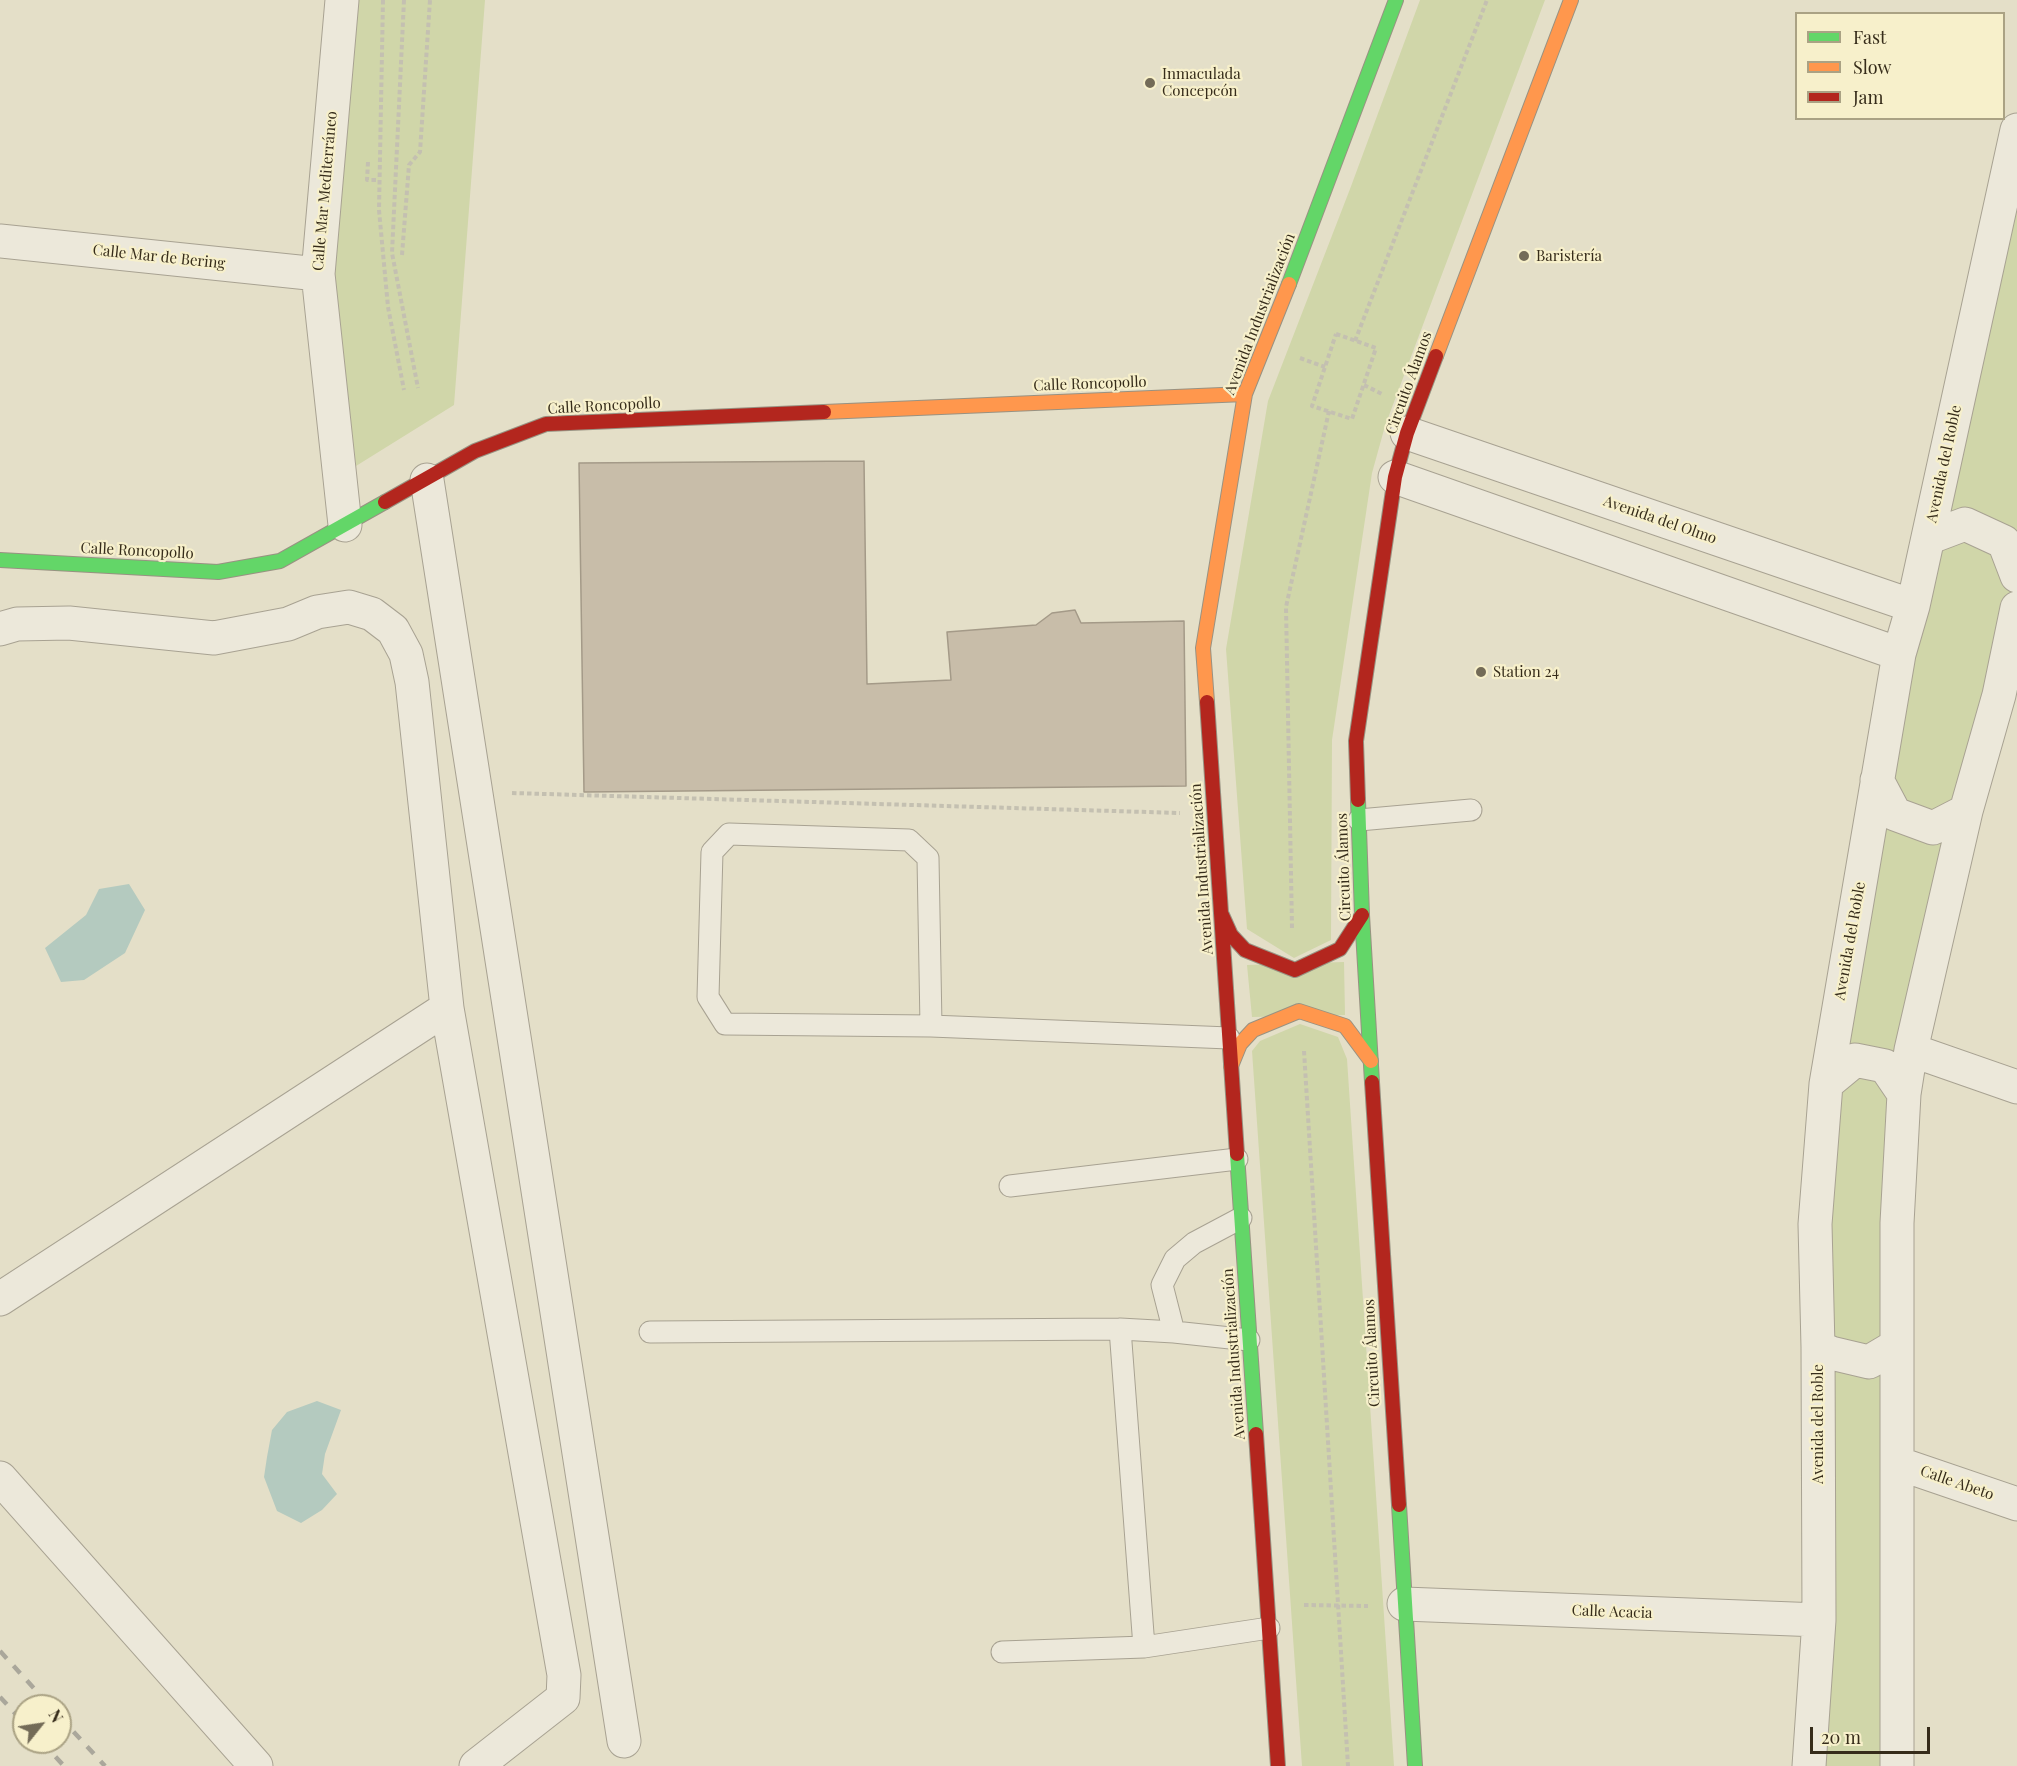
<!DOCTYPE html>
<meta charset="utf-8">
<style>
body{margin:0}
#map{position:relative;width:2017px;height:1766px;overflow:hidden;background:#e4dfc8;font-family:"Playfair Display",serif}
canvas{display:block}
.legend{position:absolute;left:1795px;top:12px;width:210px;height:108px;box-sizing:border-box;background:#f7f0cb;border:2px solid #aaa284;margin:0;padding:8px 10px;list-style:none;font-size:18px;color:#362c1a}
.legend li{display:flex;align-items:center;gap:12px;height:30px}
.legend b{width:30px;border:2px solid #aaa284}
.north{position:absolute;left:12px;top:1694px;width:60px;height:60px;box-sizing:border-box;background:#f7f0cb;border:2px solid #aaa284;border-radius:50%;rotate:60deg;font-size:16px;font-weight:700;line-height:24px;text-align:center;color:#362c1a}
.north::after{content:'';display:block;margin:auto;width:21px;height:27px;background:#736b57;clip-path:polygon(50% 0,100% 100%,50% 72%,0 100%)}
.scale{position:absolute;left:1810px;top:1727px;width:120px;height:27px;box-sizing:border-box;border:3px solid #362c1a;border-top:0;padding-left:8px;font-size:18px;line-height:21px;white-space:nowrap;color:#362c1a;-webkit-text-stroke:4px #f7f0cb;paint-order:stroke}
</style>
<div id="map">
<canvas width="2017" height="1766"></canvas>
<ul class="legend">
<li><b style="height:8px;background:#63d668"></b>Fast</li>
<li><b style="height:8px;background:#ff974d"></b>Slow</li>
<li><b style="height:8px;background:#b3261e"></b>Jam</li>
</ul>
<div class="north">N</div>
<div class="scale">20 m</div>
</div>
<script>
const ctx = document.querySelector('canvas').getContext('2d');
ctx.lineJoin = 'round';
function fill(path, color) { ctx.fillStyle = color; ctx.fill(path, 'evenodd'); }
const shape = rows => new Path2D(rows.map(r => 'M' + r).join(''));
function strokePath(path, color, width, dash) { ctx.strokeStyle = color; ctx.lineWidth = width; ctx.lineCap = dash ? 'butt' : 'round'; ctx.setLineDash(dash || []); ctx.stroke(path); }
function write(font, color, halo, rows, align = 'center') {
  ctx.font = font + ' "Playfair Display",serif'; ctx.lineWidth = 4.5; ctx.setLineDash([]); ctx.textBaseline = 'middle'; ctx.strokeStyle = halo; ctx.fillStyle = color; for (const [text, x, y, turn = 0] of rows) {
    ctx.save(); ctx.translate(x, y); ctx.rotate((+turn || 0) * Math.PI / 180); ctx.textAlign = isNaN(turn) ? turn : align; if (halo) ctx.strokeText(text, 0, 0); ctx.fillText(text, 0, 0); ctx.restore();
  }
}
const green = shape([
 [357,0,485,0,454,405,356,466,334,277],
 [1420,0,1545,0,1385,426,1372,473,1332,740,1331,940,1294,958,1247,929,1226,649,1268,401,1350,189],
 [2017,130,2017,608,1911,1050,1897,1766,1809,1766,1826,1084],
 [1344,962,1345,1015,1252,1017,1247,965],
 [1300,1024,1338,1037,1347,1059,1394,1766,1302,1766,1252,1051,1260,1041]
]);
const water = shape([
 [129,884,145,910,125,953,84,980,61,982,45,948,86,915,99,889],
 [317,1401,341,1410,325,1454,322,1474,337,1494,322,1510,301,1523,277,1511,264,1477,267,1457,272,1430,287,1412]
]);
const building = shape([
 [864,461,867,684,951,680,947,632,1036,625,1052,613,1075,610,1081,623,1184,621,1186,786,584,792,579,463,864,461]
]);
const path = shape([
 [383,0,379,210,388,307,404,390],
 [404,0,392,253,418,388],
 [368,162,367,180,379,180],
 [402,255,409,165,420,152,430,0],
 [1336,334,1376,348,1352,419,1312,406,1336,334],
 [1355,341,1487,0],
 [1300,358,1325,367],
 [1364,385,1382,394],
 [512,793,1180,813],
 [1292,928,1286,607,1329,411],
 [1304,1051,1348,1766],
 [1304,1605,1368,1606]
]);
const lane = shape([
 [1359,820,1471,810],
 [931,1026,928,858,909,840,729,834,712,852,708,997,725,1024,931,1026,1229,1038],
 [1010,1186,1237,1159],
 [1241,1218,1194,1243,1175,1259,1162,1285,1174,1332,1249,1340],
 [1120,1329,1144,1647],
 [650,1332,1120,1329,1174,1332],
 [1002,1652,1144,1647,1269,1628]
]);
const street = shape([
 [342,0,318,274,345,525],
 [0,241,318,274],
 [1407,433,1913,606],
 [1395,477,1899,654],
 [427,480,624,1741],
 [1928,538,1965,524,2004,542,2017,576],
 [0,629,17,624,69,623,214,638,288,624,317,612,349,607,372,614,393,630,406,654,412,682,447,1008,564,1675,563,1698,476,1766],
 [1877,780,1895,814,1933,828,1966,811],
 [1911,1050,2017,1087],
 [1826,1084,1855,1060,1885,1066,1904,1094],
 [0,1299,447,1008],
 [1818,1347,1831,1353,1869,1362,1896,1346],
 [1897,1463,2017,1504],
 [0,1478,256,1766],
 [1404,1604,1819,1620],
 [1809,1766,1819,1620,1818,1347,1815,1224,1826,1084,1899,654,1913,606,2017,130],
 [1897,1766,1897,1223,1904,1094,1911,1050,1966,811,1999,695,2017,608]
]);
const fast = shape([
 [1289,284,1396,0],
 [0,560,218,572,280,561,385,502],
 [1358,800,1362,915,1372,1082],
 [1237,1154,1256,1434],
 [1399,1505,1415,1766]
]);
const slow = shape([
 [1436,356,1571,0],
 [824,412,1245,394],
 [1207,702,1203,648,1245,394,1289,284],
 [1231,1066,1240,1044,1253,1030,1299,1011,1345,1026,1371,1061]
]);
const jam = shape([
 [385,502,475,451,546,424,824,412],
 [1207,702,1237,1154],
 [1358,800,1356,741,1395,477,1407,433,1436,356],
 [1222,915,1231,935,1245,950,1295,970,1340,949,1362,915],
 [1372,1082,1399,1505],
 [1256,1434,1278,1766]
]);
const rail = shape([
 [0,1651,50,1706],
 [0,1697,24,1723],
 [60,1717,105,1766],
 [42,1742,64,1766]
]);
const markers = [
 [1150,83,6,"#736b57"],
 [1524,256,6,"#736b57"],
 [1481,672,6,"#736b57"]
];
const poiNames = [
 ["Inmaculada",1162,74],
 ["Concepcón",1162,91],
 ["Baristería",1536,256],
 ["Station 24",1493,672]
];
const streetNames = [
 ["Calle Mar Mediterráneo",325,191,-85],
 ["Calle Mar de Bering",159,257,6],
 ["Avenida Industrialización",1260,314,-69],
 ["Circuito Álamos",1409,383,-70],
 ["Calle Roncopollo",1090,384,-2],
 ["Calle Roncopollo",604,406,-3],
 ["Avenida del Roble",1944,464,-78],
 ["Avenida del Olmo",1660,520,19],
 ["Calle Roncopollo",137,551,3],
 ["Circuito Álamos",1344,867,-92],
 ["Avenida Industrialización",1202,869,-94],
 ["Avenida del Roble",1850,941,-80],
 ["Circuito Álamos",1372,1353,-93],
 ["Avenida Industrialización",1234,1354,-94],
 ["Avenida del Roble",1818,1424,-90],
 ["Calle Abeto",1957,1483,19],
 ["Calle Acacia",1612,1612,2]
];
fill(green, '#d0d6a9');
fill(water, '#b4cabf');
fill(building, '#c8bda9');
strokePath(building, '#a49a88', 1.5);
strokePath(lane, '#a8a292', 23);
strokePath(street, '#a8a292', 35);
strokePath(fast, '#989282', 16);
strokePath(slow, '#989282', 16);
strokePath(jam, '#989282', 16);
strokePath(path, '#c4c0b1', 4, [4.5, 3]);
strokePath(lane, '#ece8da', 21);
strokePath(street, '#ece8da', 33);
strokePath(fast, '#63d668', 14);
strokePath(slow, '#ff974d', 14);
strokePath(jam, '#b3261e', 14);
strokePath(rail, '#aaa79b', 4.5, [10, 10]);
for (const [x, y, r, color] of markers) { const dot = new Path2D(); dot.arc(x, y, r, 0, 2 * Math.PI); ctx.fillStyle = color; ctx.fill(dot); strokePath(dot, '#f7f0cb', 2); }
write('15px', '#362c1a', '#f7f0cb', poiNames, 'left');
write('15px', '#362c1a', '#f7f0cb', streetNames);
</script>
